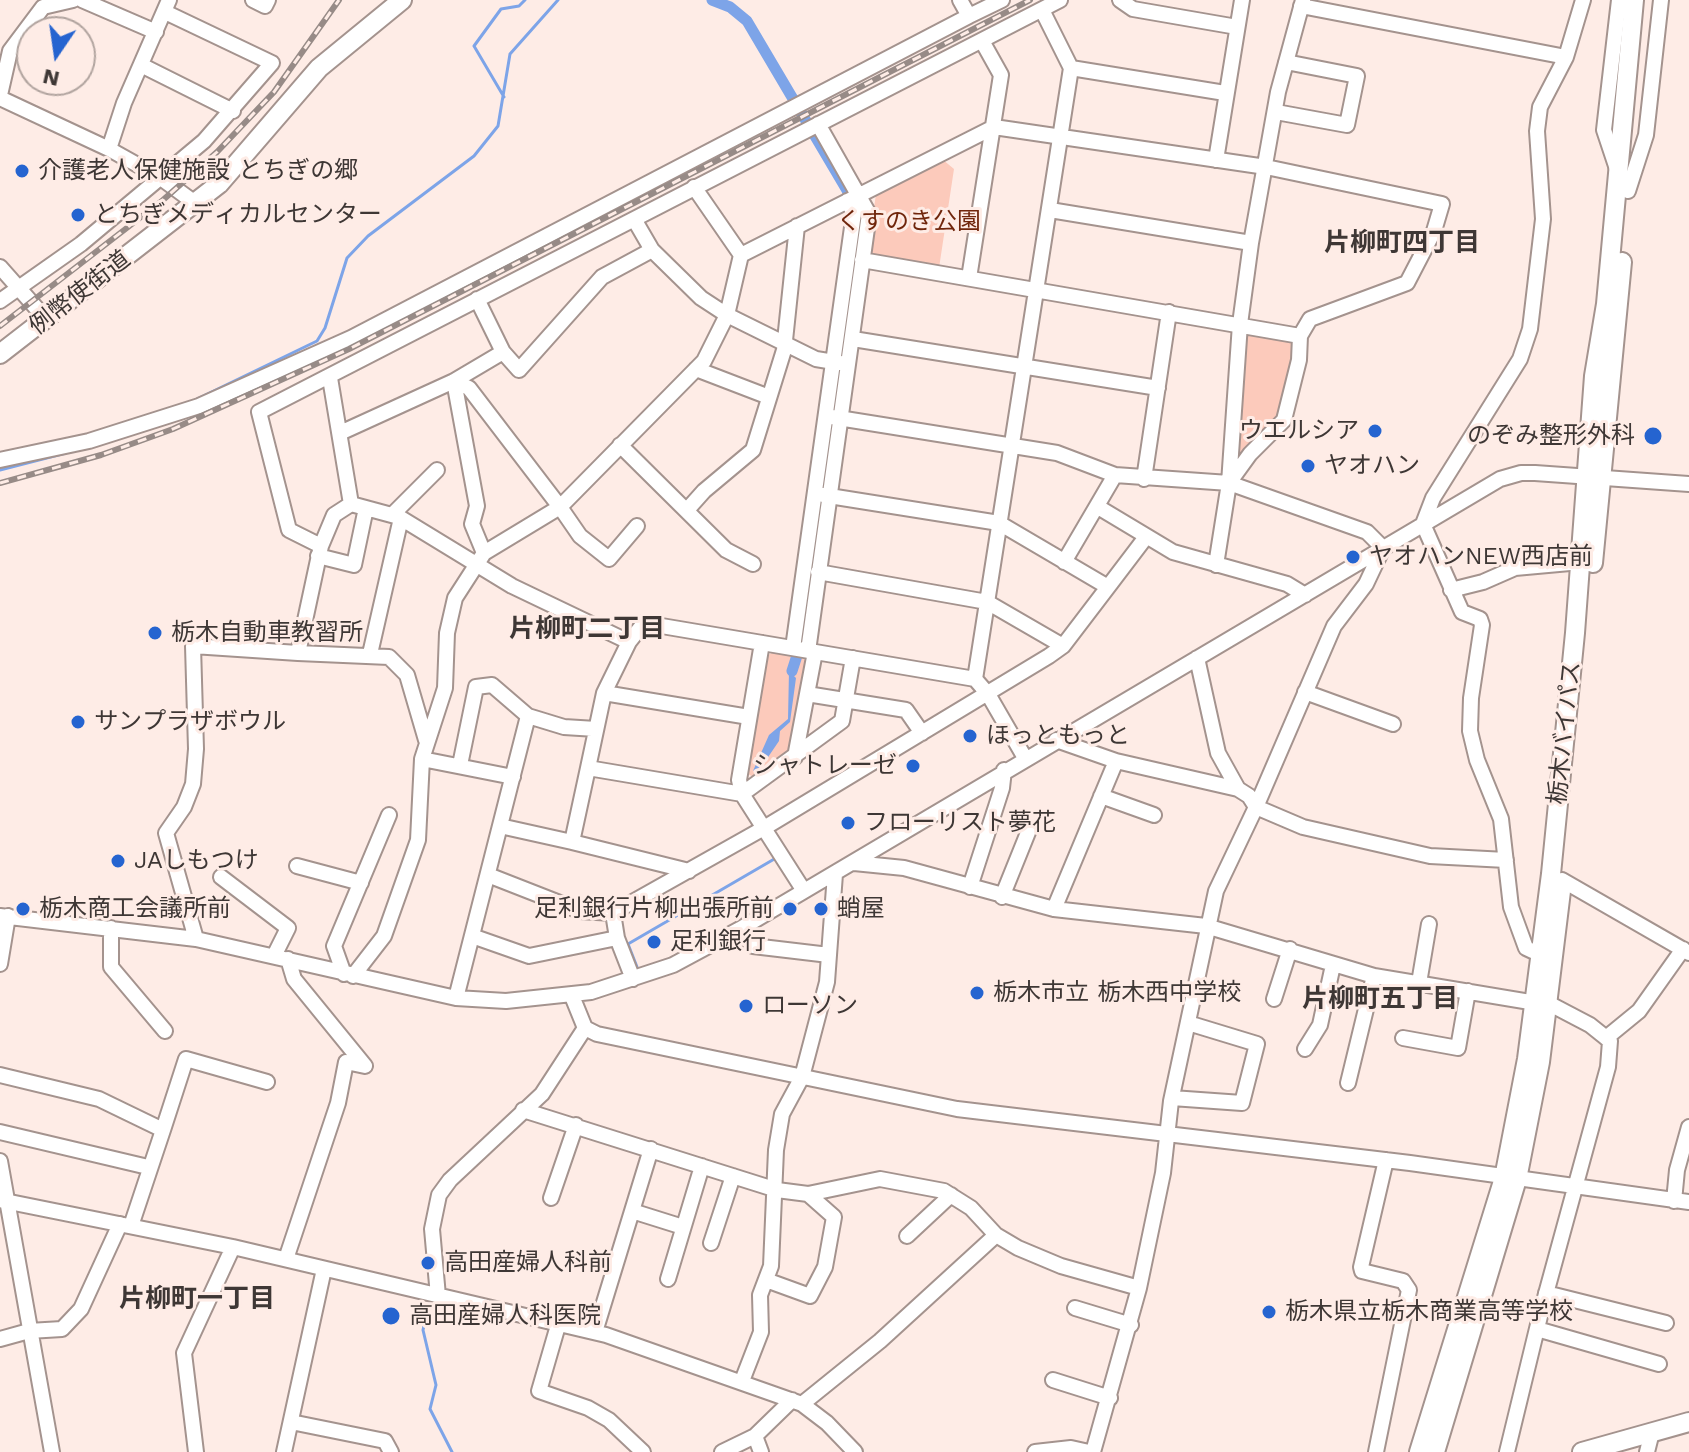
<!DOCTYPE html>
<meta charset="utf-8">
<style>
body{margin:0}
#map{position:relative;width:1689px;height:1452px;overflow:hidden;background:#feece6;font-family:"Work Sans",sans-serif}
canvas{display:block}
.north{position:absolute;left:16px;top:16px;width:80px;height:80px;box-sizing:border-box;background:#feece6;border:2px solid #b1a49f;border-radius:50%;rotate:193deg;font-size:22px;font-weight:700;line-height:32px;text-align:center;color:#3e3735}
.north::after{content:'';display:block;margin:auto;width:28px;height:36px;background:#2564d0;clip-path:polygon(50% 0,100% 100%,50% 72%,0 100%)}
</style>
<div id="map">
<canvas width="1689" height="1452"></canvas>
<div class="north">N</div>
</div>
<script>
const ctx = document.querySelector('canvas').getContext('2d');
ctx.lineJoin = 'round';
function fill(path, color) { ctx.fillStyle = color; ctx.fill(path, 'evenodd'); }
const shape = rows => new Path2D(rows.map(r => 'M' + r).join(''));
function strokePath(path, color, width, dash) { ctx.strokeStyle = color; ctx.lineWidth = width; ctx.lineCap = dash ? 'butt' : 'round'; ctx.setLineDash(dash || []); ctx.stroke(path); }
function write(font, color, halo, rows, align = 'center') {
  ctx.font = font + ' "Work Sans","Noto Sans JP",sans-serif'; ctx.lineWidth = 6; ctx.setLineDash([]); ctx.textBaseline = 'middle'; ctx.strokeStyle = halo; ctx.fillStyle = color; for (const [text, x, y, turn = 0] of rows) {
    ctx.save(); ctx.translate(x, y); ctx.rotate((+turn || 0) * Math.PI / 180); ctx.textAlign = isNaN(turn) ? turn : align; if (halo) ctx.strokeText(text, 0, 0); ctx.fillText(text, 0, 0); ctx.restore();
  }
}
const green = shape([
 [942,159,954,169,939,268,873,257,868,250,876,194],
 [1249,331,1292,341,1293,362,1278,420,1240,459,1234,457,1244,336],
 [775,651,811,657,795,750,753,777,745,772,765,657]
]);
const water = shape([
 [789,671,796,678,790,722,780,731,779,741,762,766,753,771,769,735,788,719]
]);
const stream = shape([
 [504,97,474,46,501,9,519,6,525,0],
 [195,400,317,341,325,328,347,258,368,236,474,156,498,126,510,54,558,0],
 [0,470,66,453],
 [637,967,628,944,776,858],
 [429,1304,423,1330,436,1385,430,1409,452,1452]
]);
const canal = shape([
 [712,0,730,7,747,21,861,214,801,643,792,671]
]);
const minor = shape([
 [82,0,156,32],
 [253,0,265,6,268,0],
 [1120,0,1133,9,1237,27],
 [1301,6,1566,57],
 [1042,10,1071,68],
 [969,16,1002,0],
 [141,65,233,111],
 [0,95,10,51,43,7,73,0],
 [0,98,109,149,161,178,195,203],
 [1276,112,1347,125,1357,76,1286,62],
 [109,149,124,103,169,0],
 [1216,160,1242,0],
 [1617,169,1604,130,1619,0],
 [1628,191,1646,135,1661,0],
 [1050,210,1251,243],
 [634,219,652,250,701,298,727,315,816,359,840,363],
 [741,255,994,127,1266,167,1442,204,1434,231,1407,283,1310,319,1300,336,1299,360,1284,420,1250,454,1229,483],
 [862,260,1300,336],
 [0,267,46,319],
 [969,278,1001,75,982,41],
 [477,299,503,352,519,370,602,277,652,250],
 [0,301,81,244,204,141,272,63,165,12],
 [853,339,1158,388],
 [696,369,769,397],
 [330,378,351,504],
 [454,381,477,506,472,524,484,553],
 [826,416,1057,453,1115,475,1229,483,1367,532,1383,548,1366,584,1334,626,1256,807,1216,891,1171,1101,1163,1173,1139,1288,1093,1452],
 [340,433,454,381,503,352],
 [620,445,726,550,753,564],
 [0,460,89,441,199,406,351,338,969,16,960,0],
 [1144,479,1169,312],
 [823,495,999,523,1108,587,1146,537],
 [1098,507,1173,552,1287,584,1305,595],
 [687,510,704,491,753,450,784,350,797,226],
 [392,515,437,470],
 [637,526,609,559,580,536,560,507,704,361,727,315,741,255,694,187],
 [321,546,289,530,259,412,1060,0],
 [318,556,354,565,366,508],
 [1064,562,1115,475],
 [1216,565,1229,483,1240,324,1251,243,1278,92,1303,0],
 [818,572,987,602,1063,646],
 [1451,590,1483,582,1515,568,1581,562],
 [762,643,739,780,742,794,804,891],
 [793,648,854,213,847,201],
 [808,651,869,214,818,124],
 [298,653,389,657,407,675,426,740],
 [370,654,401,518],
 [1197,658,1218,753,1238,789,1249,796,1256,807,1303,827,1430,856,1506,860],
 [975,679,1071,68,1225,93],
 [1305,692,1393,724],
 [604,693,749,717],
 [807,694,906,710,922,733],
 [1056,740,1116,761,1238,789],
 [795,757,815,652],
 [422,759,513,777],
 [460,765,476,687,492,685,528,716,564,727,596,729],
 [588,768,604,693,629,642,644,623,975,679,988,694,1025,758],
 [1101,796,1154,815],
 [500,826,572,842],
 [854,863,904,868,1054,909,1206,926,1374,976,1536,1003],
 [297,866,361,883],
 [689,871,572,842,588,768,742,794,842,721,853,658],
 [488,875,580,911,613,913,764,828,1049,656,1063,646,1108,587],
 [221,877,288,928,274,956],
 [1562,880,1689,953],
 [970,887,1002,788,1004,770],
 [1002,897,1029,830],
 [1054,909,1116,761],
 [613,913,617,938,633,979],
 [0,916,196,939,456,998,506,1001,591,992,673,965,740,929,1500,479,1521,473,1535,473,1689,484],
 [111,928,111,967,165,1031],
 [740,929,753,946,829,955],
 [472,936,529,956,617,938],
 [196,939,166,833,184,807,193,784,196,749,193,646,298,653,321,546,334,515,351,504,399,517,512,586,629,642],
 [1541,955,1526,948,1511,907,1501,819,1477,760,1470,731,1471,698,1482,625,1480,619,1462,612,1423,524,1433,498,1520,359,1530,329,1543,219,1537,131,1540,107,1566,57,1583,0],
 [0,964,8,916],
 [344,974,334,946,389,815],
 [353,976,384,936,418,840,422,759,445,688,447,633,455,598,484,553,560,507,469,388,454,381],
 [1419,983,1429,924],
 [572,996,585,1028,597,1034,957,1109,1410,1163,1689,1202],
 [456,998,528,716],
 [1274,999,1290,949],
 [1403,1038,1458,1048,1468,991],
 [1606,1038,1639,1011,1683,949],
 [1305,1049,1320,1025,1333,965],
 [0,1075,99,1099,163,1130,131,1226],
 [1348,1083,1374,976],
 [1172,1098,1242,1103,1257,1044,1188,1023],
 [523,1110,777,1190,808,1194,880,1179,944,1191,971,1208,996,1235,1018,1248,1061,1266,1139,1288],
 [163,1130,186,1059,267,1082],
 [0,1132,148,1167],
 [0,1161,52,1452],
 [551,1198,576,1125],
 [0,1200,233,1247,606,1335,802,1404,827,1423,855,1452],
 [1674,1201,1677,1170,1689,1127],
 [632,1211,683,1227],
 [907,1236,951,1195],
 [711,1243,733,1176],
 [286,1259,338,1103,346,1062,365,1066,294,979,288,959],
 [668,1279,702,1166],
 [766,1280,810,1296,825,1267,834,1217,808,1194],
 [1546,1293,1666,1323],
 [438,1296,432,1229,439,1195,450,1180,542,1094,585,1028],
 [1075,1308,1131,1325],
 [559,1322,539,1391,588,1408,609,1420,643,1452],
 [1537,1329,1659,1364],
 [595,1332,651,1149],
 [0,1339,29,1331,62,1329,81,1309,120,1224],
 [1053,1380,1110,1398],
 [742,1381,761,1332,760,1295,771,1266,776,1150,782,1114,802,1077,827,982,835,874],
 [802,1404,880,1341,996,1235],
 [291,1422,385,1441,391,1452],
 [755,1436,761,1452],
 [196,1452,184,1353,233,1247],
 [284,1452,324,1269],
 [722,1452,755,1436,792,1400],
 [1035,1452,1071,1448,1089,1452],
 [1376,1452,1409,1290,1403,1281,1362,1271,1361,1267,1386,1160],
 [1507,1452,1541,1312,1608,1067,1610,1041,1590,1025,1548,1003],
 [1647,1452,1652,1432]
]);
const major = shape([
 [0,354,219,184,319,68,402,0],
 [1593,563,1622,262],
 [1419,1452,1504,1178,1527,1059,1551,874,1575,633,1594,376,1606,304,1634,0],
 [1435,1452,1517,1179,1540,1062,1562,883],
 [1582,1452,1689,1422]
]);
const rail = shape([
 [0,326,163,200,217,152,274,92,339,0],
 [0,483,101,455,173,429,349,349,1030,0]
]);
const markers = [
 [22,171,8,"#2564d0"],
 [78,215,8,"#2564d0"],
 [1375,431,8,"#2564d0"],
 [1653,436,10,"#2564d0"],
 [1308,466,8,"#2564d0"],
 [1353,557,8,"#2564d0"],
 [155,633,8,"#2564d0"],
 [78,722,8,"#2564d0"],
 [970,736,8,"#2564d0"],
 [913,766,8,"#2564d0"],
 [848,823,8,"#2564d0"],
 [118,861,8,"#2564d0"],
 [23,909,8,"#2564d0"],
 [790,909,8,"#2564d0"],
 [821,909,8,"#2564d0"],
 [654,942,8,"#2564d0"],
 [977,993,8,"#2564d0"],
 [746,1006,8,"#2564d0"],
 [428,1263,8,"#2564d0"],
 [1269,1312,8,"#2564d0"],
 [391,1316,10,"#2564d0"]
];
const poiNames = [
 ["介護老人保健施設 とちぎの郷",38,171],
 ["とちぎメディカルセンター",94,215],
 ["ウエルシア",1359,431,"right"],
 ["のぞみ整形外科",1635,436,"right"],
 ["ヤオハン",1324,466],
 ["ヤオハンNEW西店前",1369,557],
 ["栃木自動車教習所",171,633],
 ["サンプラザボウル",94,722],
 ["ほっともっと",986,736],
 ["シャトレーゼ",897,766,"right"],
 ["フローリスト夢花",864,823],
 ["JAしもつけ",134,861],
 ["栃木商工会議所前",39,909],
 ["足利銀行片柳出張所前",774,909,"right"],
 ["蛸屋",837,909],
 ["足利銀行",670,942],
 ["栃木市立 栃木西中学校",993,993],
 ["ローソン",762,1006],
 ["高田産婦人科前",444,1263],
 ["栃木県立栃木商業高等学校",1285,1312],
 ["高田産婦人科医院",409,1316]
];
const parkNames = [
 ["くすのき公園",909,222]
];
const streetNames = [
 ["例幣使街道",80,293,-38],
 ["栃木バイパス",1565,733,-84]
];
const neighbourhoodNames = [
 ["片柳町四丁目",1402,243],
 ["片柳町二丁目",587,629],
 ["片柳町五丁目",1380,999],
 ["片柳町一丁目",197,1299]
];
fill(green, '#fccabb');
fill(water, '#7da4e8');
strokePath(stream, '#7da4e8', 3);
strokePath(canal, '#7da4e8', 11);
strokePath(minor, '#a4938e', 18);
strokePath(major, '#a4938e', 22);
strokePath(minor, '#fff', 14);
strokePath(major, '#fff', 18);
strokePath(rail, '#978b87', 6);
strokePath(rail, '#feece6', 3, [9]);
for (const [x, y, r, color] of markers) { const dot = new Path2D(); dot.arc(x, y, r, 0, 2 * Math.PI); ctx.fillStyle = color; ctx.fill(dot); strokePath(dot, '#feece6', 3); }
write('24px', '#3e3735', '#feece6', poiNames, 'left');
write('24px', '#70260c', '#feece6', parkNames);
write('24px', '#3e3735', '#feece6', streetNames);
write('bold 26px', '#3e3735', '#feece6', neighbourhoodNames);
</script>
